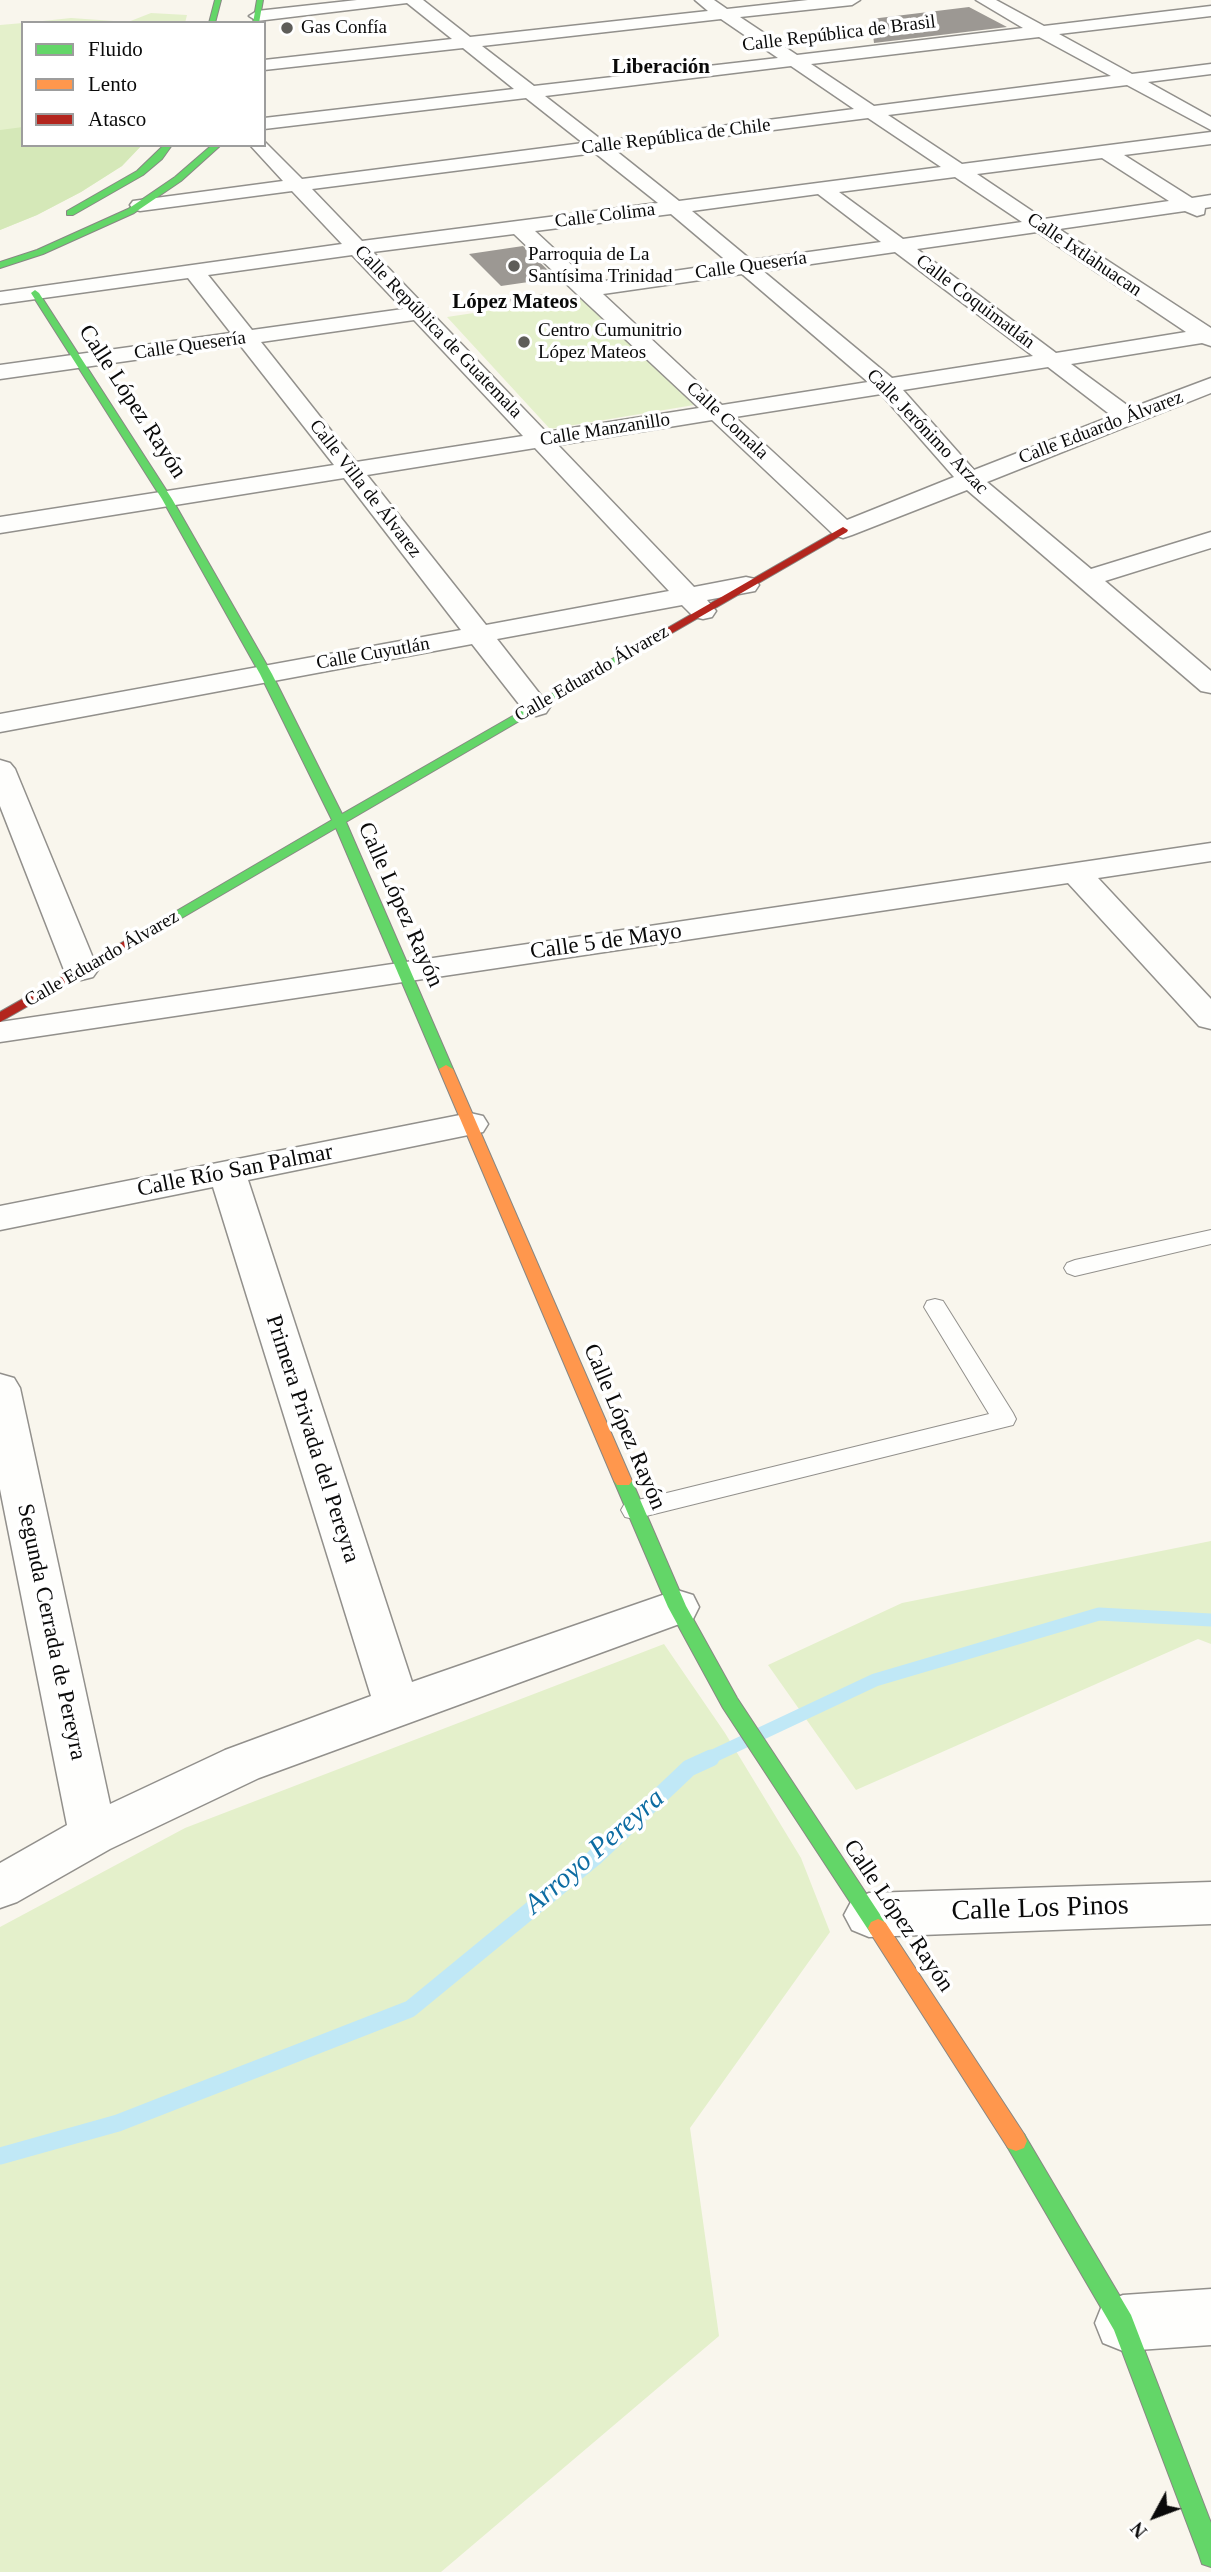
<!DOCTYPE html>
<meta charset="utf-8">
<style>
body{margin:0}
#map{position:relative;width:1211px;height:2572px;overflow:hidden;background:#f9f6ed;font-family:"Times New Roman",serif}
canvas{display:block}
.legend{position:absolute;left:21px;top:21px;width:245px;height:126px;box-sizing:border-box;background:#fff;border:2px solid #9d9d9d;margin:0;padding:9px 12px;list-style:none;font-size:21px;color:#0a0a0a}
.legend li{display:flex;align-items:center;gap:14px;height:35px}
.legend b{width:35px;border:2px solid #9d9d9d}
.north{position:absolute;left:1120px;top:2481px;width:70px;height:70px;-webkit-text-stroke:5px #fff;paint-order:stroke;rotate:229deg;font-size:19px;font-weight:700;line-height:28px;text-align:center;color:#0a0a0a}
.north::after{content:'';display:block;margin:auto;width:24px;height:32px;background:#0a0a0a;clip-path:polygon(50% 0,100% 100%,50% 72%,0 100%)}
</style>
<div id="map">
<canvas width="1211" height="2572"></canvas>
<ul class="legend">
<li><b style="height:9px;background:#63d668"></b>Fluido</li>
<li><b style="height:9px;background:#ff974d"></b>Lento</li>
<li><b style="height:9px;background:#b3261e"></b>Atasco</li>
</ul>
<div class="north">N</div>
</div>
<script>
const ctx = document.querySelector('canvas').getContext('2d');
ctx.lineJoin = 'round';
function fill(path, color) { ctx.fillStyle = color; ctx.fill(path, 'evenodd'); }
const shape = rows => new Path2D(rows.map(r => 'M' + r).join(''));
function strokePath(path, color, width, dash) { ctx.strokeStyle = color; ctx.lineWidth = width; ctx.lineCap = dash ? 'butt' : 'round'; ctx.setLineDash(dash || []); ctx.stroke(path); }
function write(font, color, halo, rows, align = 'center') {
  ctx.font = font + ' "Times New Roman",serif'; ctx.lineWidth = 7; ctx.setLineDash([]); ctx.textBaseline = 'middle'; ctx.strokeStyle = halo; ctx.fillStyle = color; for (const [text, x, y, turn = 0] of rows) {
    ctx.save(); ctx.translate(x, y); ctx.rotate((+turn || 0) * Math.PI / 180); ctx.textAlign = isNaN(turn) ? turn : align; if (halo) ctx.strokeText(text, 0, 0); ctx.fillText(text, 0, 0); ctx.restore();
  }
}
const green = shape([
 [151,13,187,15,185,23,24,23,71,18,128,22],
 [23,23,23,145,142,145,122,166,81,192,37,215,0,230,0,25],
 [581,297,694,405,550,429,447,317],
 [1211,1541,1211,1644,1198,1639,856,1790,768,1665,902,1603],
 [664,1644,725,1733,801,1858,830,1932,690,2128,719,2336,441,2572,0,2572,0,1927,185,1828]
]);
const forest = shape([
 [23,127,23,145,142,145,122,166,81,192,37,215,0,230,0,130]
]);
const streamFar1 = shape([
 [707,1759,875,1680,1099,1614,1211,1620]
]);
const stream = shape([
 [0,2156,118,2123,410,2009,594,1858,689,1768,711,1758]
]);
const building = shape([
 [969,7,1007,27,874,43,871,19],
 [523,246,556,278,501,286,469,254]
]);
const path = shape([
 [455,308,547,295]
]);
const lane = shape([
 [1211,1230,1211,1244,1075,1276,1067,1273,1064,1268,1067,1263,1075,1260,1211,1230],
 [935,1299,943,1301,1013,1413,1016,1419,1013,1425,634,1519,625,1517,621,1510,625,1503,634,1501,989,1414,924,1307,927,1301,935,1299]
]);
const street = shape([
 [357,0,423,0,470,37,708,11,695,0,714,0,727,9,808,0,860,0,852,5,740,17,797,55,1023,28,976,0,996,0,1044,26,1211,6,1211,16,1059,34,1132,74,1211,64,1211,74,1148,82,1211,117,1211,130,1127,85,888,115,962,164,1211,132,1211,144,1124,155,1192,198,1211,195,1211,207,1205,208,1204,214,1197,216,1185,211,1059,229,1211,328,1211,346,1202,343,1071,364,1131,408,1211,378,1211,393,987,482,1091,569,1211,532,1211,548,1105,581,1211,671,1211,693,1201,691,967,490,852,535,843,538,834,535,712,420,558,445,694,587,746,577,755,579,759,585,755,591,707,600,716,611,712,617,703,619,694,617,682,605,497,639,550,707,546,713,536,716,526,713,472,644,0,732,0,714,461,630,344,478,0,533,0,517,334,465,240,345,0,379,0,365,231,333,188,278,0,304,0,292,342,244,292,191,140,211,133,209,130,205,133,201,283,181,250,145,264,145,264,141,302,179,583,143,526,98,264,129,264,118,514,89,463,48,264,70,264,60,452,39,407,3,257,21,249,16,257,11,357,0],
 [721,19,778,58,534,86,482,46,721,19],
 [1039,37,1111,76,874,106,811,64,1039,37],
 [791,66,854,109,603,141,545,96,791,66],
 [868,118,941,167,679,201,615,150,868,118],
 [595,153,658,203,362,241,312,189,595,153],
 [1102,158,1169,201,1044,219,977,174,1102,158],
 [955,177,1022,222,903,239,839,192,955,177],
 [818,194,881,242,751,260,692,211,818,194],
 [671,214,729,263,591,283,535,231,671,214],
 [1037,232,1186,332,1056,353,917,249,1037,232],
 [514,234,578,295,699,408,546,432,373,252,514,234],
 [895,252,1033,356,892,378,763,271,895,252],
 [352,255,403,309,252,330,208,275,352,255],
 [742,274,868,382,722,405,603,294,742,274],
 [414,320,523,436,356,462,261,342,414,320],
 [1048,367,1112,416,974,470,903,390,1048,367],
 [881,394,954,477,847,520,735,417,881,394],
 [535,448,669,591,486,625,367,475,535,448],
 [0,760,10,763,15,769,98,970,93,977,81,980,69,977,64,970,0,806,0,760],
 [1211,843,1211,861,1098,878,1211,999,1211,1029,1199,1026,1068,883,0,1042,0,1022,1211,843],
 [470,1113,483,1116,488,1124,483,1132,248,1180,412,1682,677,1590,693,1595,699,1607,693,1619,259,1778,110,1849,17,1902,0,1908,0,1863,67,1825,0,1489,0,1374,14,1378,20,1388,110,1804,225,1750,371,1696,213,1187,0,1230,0,1206,470,1113],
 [1211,1882,1211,1924,869,1937,852,1930,844,1915,852,1900,869,1893,1211,1882],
 [1211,2289,1211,2345,1123,2351,1103,2343,1095,2323,1103,2303,1123,2295,1211,2289]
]);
const fast = shape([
 [215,0,221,0,215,23,209,23,215,0],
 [257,0,263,0,259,23,253,23,257,0],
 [164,145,172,145,162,159,143,175,73,215,67,215,67,211,137,171,164,145],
 [212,145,221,145,181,181,134,213,43,254,0,268,0,262,37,250,128,209,175,177,212,145],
 [35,290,39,293,172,499,272,674,342,814,626,651,636,653,346,822,453,1069,451,1072,446,1073,439,1069,336,828,156,933,146,933,144,930,332,820,260,674,162,499,31,293,35,290],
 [623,1475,629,1477,632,1481,686,1606,737,1698,885,1922,888,1928,885,1934,878,1937,871,1934,723,1708,668,1607,614,1481,617,1477,623,1475],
 [1016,2131,1024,2134,1131,2315,1211,2523,1211,2567,1202,2564,1199,2555,1114,2330,1008,2148,1005,2141,1008,2134,1016,2131]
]);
const slow = shape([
 [446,1065,453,1069,632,1481,629,1485,617,1485,614,1481,439,1069,446,1065],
 [878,1919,885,1922,1024,2134,1027,2141,1024,2148,1016,2151,1008,2148,871,1934,868,1928,871,1922,878,1919]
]);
const jam = shape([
 [843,527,848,530,847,532,634,655,624,653,843,527],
 [151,926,156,927,156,933,0,1022,0,1012,151,926]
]);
const markers = [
 [287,28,7,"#5e5d59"],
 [514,266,7,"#5e5d59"],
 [524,342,7,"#5e5d59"]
];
const farPoinames = [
 ["Gas Confía",301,28],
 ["Parroquia de La",528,255],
 ["Santísima Trinidad",528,277],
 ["Centro Cumunitrio",538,331],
 ["López Mateos",538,353]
];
const farStreetnames = [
 ["Calle República de Brasil",839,34,-7],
 ["Calle República de Chile",676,137,-7],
 ["Calle Colima",605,216,-7],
 ["Calle Ixtlahuacan",1084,255,34],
 ["Calle Quesería",751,266,-8],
 ["Calle Coquimatlán",975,302,37],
 ["Calle República de Guatemala",438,332,46],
 ["Calle Quesería",190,346,-8],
 ["Calle Comala",727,421,43],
 ["Calle Eduardo Álvarez",1101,428,-21],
 ["Calle Manzanillo",605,430,-9],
 ["Calle Jerónimo Arzac",927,432,46],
 ["Calle Villa de Álvarez",365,489,52],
 ["Calle Cuyutlán",373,654,-10],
 ["Calle Eduardo Álvarez",592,674,-30],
 ["Calle Eduardo Álvarez",102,959,-30]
];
const farNeighbourhoodnames = [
 ["Liberación",661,68],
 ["López Mateos",515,303]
];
const streetNames = [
 ["Calle López Rayón",132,402,57],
 ["Calle López Rayón",400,905,66],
 ["Calle 5 de Mayo",606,942,-8],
 ["Calle Río San Palmar",235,1171,-11],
 ["Calle López Rayón",624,1427,67],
 ["Primera Privada del Pereyra",312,1439,72],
 ["Segunda Cerrada de Pereyra",51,1632,78],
 ["Calle López Rayón",898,1916,56]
];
const nearWaternames = [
 ["Arroyo Pereyra",595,1852,-41]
];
const nearStreetnames = [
 ["Calle Los Pinos",1040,1909,-2]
];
fill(green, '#e4f0cb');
fill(forest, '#d5e8b8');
strokePath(streamFar1, '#c0e8f6', 13);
strokePath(stream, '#c0e8f6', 17);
fill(building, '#9c9893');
strokePath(lane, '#92908c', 2);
strokePath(street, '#92908c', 3);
strokePath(fast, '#888783', 2);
strokePath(slow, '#888783', 2);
strokePath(jam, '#888783', 2);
strokePath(path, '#b7b6b5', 2.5, [4.5, 2.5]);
fill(lane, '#fefefc');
fill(street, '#fefefc');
fill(fast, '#63d668');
fill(slow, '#ff974d');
fill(jam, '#b3261e');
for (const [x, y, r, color] of markers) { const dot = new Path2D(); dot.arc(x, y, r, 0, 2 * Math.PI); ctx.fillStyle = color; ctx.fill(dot); strokePath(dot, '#fff', 2.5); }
write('19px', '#0a0a0a', '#fff', farPoinames, 'left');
write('19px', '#0a0a0a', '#fff', farStreetnames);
write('bold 21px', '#0a0a0a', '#fff', farNeighbourhoodnames);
write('23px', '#0a0a0a', '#fff', streetNames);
write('italic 28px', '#0d6ca2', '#fff', nearWaternames);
write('28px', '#0a0a0a', '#fff', nearStreetnames);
</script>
